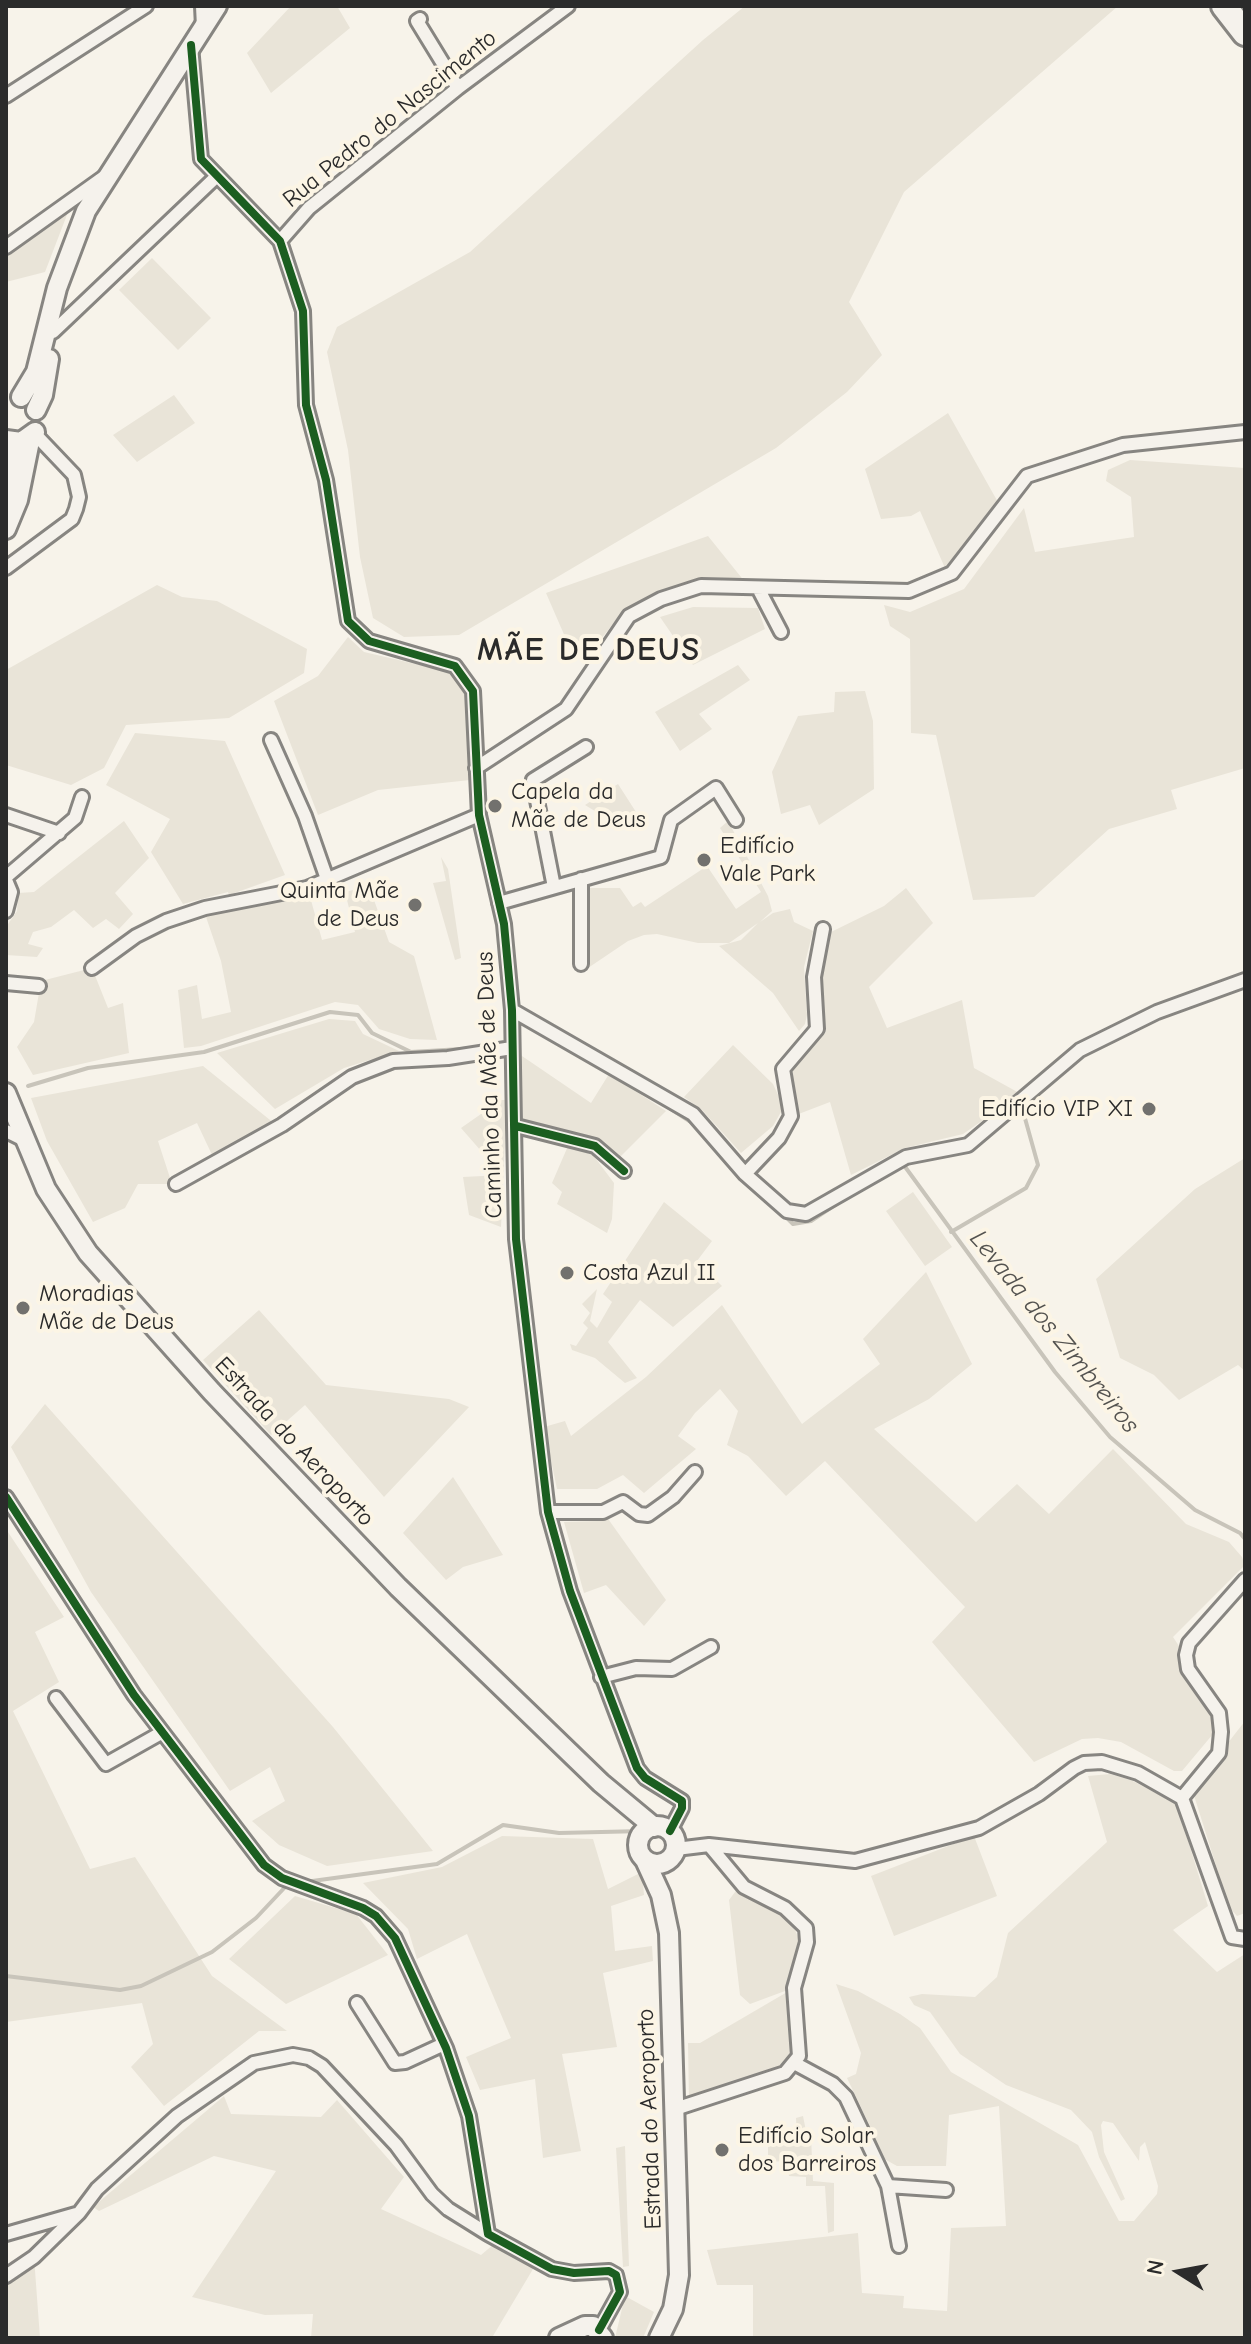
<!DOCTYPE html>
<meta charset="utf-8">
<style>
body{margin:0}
#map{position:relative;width:1251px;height:2344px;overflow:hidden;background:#f7f3ea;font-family:"Comic Neue",sans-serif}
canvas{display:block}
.frame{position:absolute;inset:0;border:8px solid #2b2b2b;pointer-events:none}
.north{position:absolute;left:1139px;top:2232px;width:80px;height:80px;-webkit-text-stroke:6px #fcf5e5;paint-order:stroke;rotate:281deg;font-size:22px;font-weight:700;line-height:32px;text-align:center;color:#2b2b2b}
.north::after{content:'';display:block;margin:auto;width:28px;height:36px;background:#2b2b2b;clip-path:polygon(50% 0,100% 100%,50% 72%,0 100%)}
</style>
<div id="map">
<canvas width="1251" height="2344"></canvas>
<div class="frame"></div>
<div class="north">N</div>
</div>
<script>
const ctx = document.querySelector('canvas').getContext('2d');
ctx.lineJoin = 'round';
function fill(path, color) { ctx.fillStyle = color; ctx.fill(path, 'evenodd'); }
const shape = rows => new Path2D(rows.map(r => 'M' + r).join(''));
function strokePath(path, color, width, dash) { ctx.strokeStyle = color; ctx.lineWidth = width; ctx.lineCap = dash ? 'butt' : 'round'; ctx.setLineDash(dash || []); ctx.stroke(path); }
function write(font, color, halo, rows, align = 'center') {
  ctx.font = font + ' "Comic Neue",sans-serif'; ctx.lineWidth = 8; ctx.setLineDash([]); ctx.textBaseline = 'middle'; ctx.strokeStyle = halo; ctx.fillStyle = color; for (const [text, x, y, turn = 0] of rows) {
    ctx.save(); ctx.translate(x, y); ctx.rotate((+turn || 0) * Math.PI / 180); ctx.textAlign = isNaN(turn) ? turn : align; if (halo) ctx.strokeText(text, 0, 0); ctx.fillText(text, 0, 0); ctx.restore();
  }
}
const green = shape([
 [291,6,337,6,350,28,271,93,247,53],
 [745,6,1118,6,904,192,849,302,882,355,847,392,776,448,459,635,404,637,373,618,360,557,348,450,327,352,337,327,470,252,703,40],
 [70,207,45,272,6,282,6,254],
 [152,258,211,318,178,350,119,290],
 [174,395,195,423,137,462,113,435],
 [948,413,999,504,945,568,920,511,911,516,881,519,865,469],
 [1130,460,1245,468,1245,768,1171,790,1177,809,1109,829,1034,897,973,900,936,735,911,733,910,639,890,626,884,605,910,612,964,589,1024,508,1035,552,1134,537,1131,497,1106,481,1108,470],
 [708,536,745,582,700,580,653,595,623,611,594,648,566,639,546,593],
 [157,585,182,597,217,601,307,649,304,673,229,718,126,725,104,768,71,785,6,765,6,670],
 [693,607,758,608,765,629,693,665,660,617],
 [348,637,364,652,450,672,465,693,470,780,378,790,318,815,274,701,318,676],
 [738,665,750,680,699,714,712,729,680,751,655,712],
 [865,691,873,721,874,789,819,825,810,805,781,814,772,772,798,716,834,712,835,692],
 [135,733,225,741,285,875,229,895,228,892,183,904,151,852,170,819,106,785],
 [618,784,636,812,616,824,585,805],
 [124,821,149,858,115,893,133,914,119,929,106,919,93,928,74,910,51,927,33,932,28,944,43,948,37,957,6,955,6,927,17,911,18,893,34,892],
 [728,821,768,896,772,911,760,922,773,913,790,909,794,922,813,931,804,967,807,1015,805,1024,799,1031,773,993,719,946,741,940,758,923,729,943,698,943,657,934,644,935,628,941,588,968,587,888,620,888,633,907,641,902,645,907,707,866,736,909,761,892,720,828],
 [441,857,448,869,461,958,455,960,433,883,446,881],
 [369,886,389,942,414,956,437,1040,410,1039,379,1029,358,1005,335,1002,201,1046,184,1048,178,990,197,985,202,1019,231,1012,221,961,205,914,309,893,322,940,355,932,345,892],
 [906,888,933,923,869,987,887,1028,962,1000,974,1068,1021,1094,963,1134,905,1148,851,1175,830,1102,796,1115,792,1070,826,1032,821,978,829,933,884,906],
 [92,968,108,1008,123,1003,129,1053,33,1075,17,1047,34,1022,41,981],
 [329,1019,355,1021,363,1034,399,1051,344,1068,275,1109,217,1053],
 [733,1045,773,1084,781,1101,781,1112,773,1126,741,1153,702,1110,684,1097],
 [519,1054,591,1103,609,1074,666,1111,618,1159,598,1138,521,1121],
 [203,1066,275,1124,213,1157,197,1123,158,1141,172,1184,138,1184,125,1208,93,1222,47,1141,31,1098],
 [501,1100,507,1100,501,1227,469,1215,463,1177,502,1175,461,1128],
 [568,1146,593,1155,614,1183,612,1219,607,1233,557,1204,562,1192,552,1183],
 [1245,1158,1245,1371,1238,1365,1179,1400,1154,1375,1120,1358,1096,1279,1195,1189],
 [913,1192,952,1247,925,1266,886,1211],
 [664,1202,712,1241,697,1261,722,1286,673,1327,640,1300,608,1342,637,1378,625,1383,595,1358,572,1350,570,1344,576,1346,588,1328,583,1323,590,1313,582,1304,597,1289,590,1321,597,1328,612,1302,603,1294],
 [926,1272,972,1364,929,1399,874,1429,976,1522,1017,1484,1049,1514,1113,1449,1186,1524,1229,1542,1242,1557,1245,1565,1173,1637,1212,1696,1218,1728,1182,1771,1174,1771,1121,1742,1098,1738,1082,1739,1034,1762,932,1642,965,1607,825,1461,786,1496,748,1456,727,1445,738,1411,720,1389,695,1413,678,1436,696,1449,644,1493,623,1475,597,1489,557,1489,544,1427,565,1421,571,1436,646,1377,722,1305,802,1424,880,1364,863,1339],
 [259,1310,326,1385,449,1399,469,1407,384,1497,305,1405,271,1435,203,1360],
 [45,1404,333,1727,433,1851,327,1866,279,1845,252,1821,285,1801,270,1767,230,1791,91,1592,11,1447],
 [453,1477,503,1555,463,1567,446,1580,403,1533],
 [606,1516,666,1600,644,1626,606,1585,584,1593,564,1522,598,1521],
 [6,1529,64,1617,35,1632,59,1682,13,1711,90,1869,135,1857,212,1976,287,2031,259,2031,164,2106,131,2067,153,2044,142,2003,6,2022],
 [1245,1721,1245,1913,1237,1916,1229,1907,1192,1789],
 [1110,1774,1131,1780,1177,1804,1208,1906,1173,1930,1217,1972,1245,1954,1245,2338,753,2338,753,2285,717,2285,707,2250,858,2233,862,2293,904,2296,903,2308,947,2311,951,2228,1006,2226,999,2106,949,2115,946,2166,897,2166,879,2156,867,2120,847,2078,856,2074,861,2053,836,1984,858,1991,900,2014,920,2028,951,2072,1078,2145,1119,2221,1134,2221,1157,2194,1158,2186,1145,2142,1140,2147,1139,2161,1113,2123,1103,2121,1101,2125,1104,2152,1125,2199,1121,2201,1099,2157,1092,2132,1071,2110,1006,2085,960,2054,930,2012,914,2005,909,1997,922,1994,975,1997,997,1977,1008,1933,1107,1842,1088,1776],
 [502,1836,593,1839,608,1889,642,1872,644,1895,611,1906,615,1951,652,1946,653,1961,603,1973,617,2047,562,2054,581,2151,543,2158,535,2079,480,2090,466,2057,511,2038,467,1934,417,1959,408,1929,363,1883,442,1867],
 [974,1836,997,1896,894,1936,871,1876],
 [738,1888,786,1911,801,1943,793,1988,750,2004,740,1995,729,1900],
 [295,1896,356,1914,388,1955,286,2004,229,1959],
 [794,1988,796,2064,689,2102,688,2043,700,2043],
 [224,2096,231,2114,321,2117,337,2100,404,2177,381,2209,481,2255,494,2244,536,2264,493,2336,311,2338,313,2314,265,2315,192,2297,276,2171,214,2156,99,2211,93,2207],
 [803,2116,807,2136,811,2136,813,2181,834,2183,834,2231,828,2233,825,2186,806,2186,806,2177,789,2176,786,2161,768,2162,768,2143,797,2141,796,2118],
 [625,2146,629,2266,623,2267,616,2148],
 [34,2257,40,2338,6,2338,6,2276],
 [625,2296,654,2312,643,2338,615,2338]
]);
const stream = shape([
 [28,1086,88,1068,204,1052,330,1012,358,1015,372,1033,411,1052,478,1048],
 [657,1100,697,1126],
 [900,1166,903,1164,1055,1372,1110,1437,1195,1510,1240,1533,1245,1539],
 [784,1215,793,1224,811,1221,841,1201],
 [951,1232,1026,1188,1038,1165,1021,1104],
 [305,1882,437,1864,503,1825,559,1833,644,1831],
 [6,1976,120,1990,141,1986,212,1952,256,1918,288,1884]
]);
const street = shape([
 [202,6,203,27],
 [420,19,417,21,458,88],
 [191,46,201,159,280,241,303,311,306,405,326,480,348,621,369,641,455,666,473,691,479,815,504,924,512,1010,516,1239,548,1512,570,1591,637,1768,645,1778,682,1801,682,1808,670,1831],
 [6,96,146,6],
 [280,241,309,208,458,88,568,6],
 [6,247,104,177],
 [53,332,216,177],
 [6,568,72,519,76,509,79,497,74,475,34,433],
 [758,588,781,632],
 [271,740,305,816,327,879],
 [476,768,566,709,629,616,661,599,701,586,909,591,952,573,1027,476,1123,445,1245,432],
 [6,815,59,833],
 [6,877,75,818,82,797],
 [6,880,11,892,6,911],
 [554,887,533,780,586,747],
 [499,903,661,857,671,820,716,788,736,820],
 [581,964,581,879],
 [92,968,136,936,166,921,205,908,307,888,479,815],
 [6,983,39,986],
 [512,1010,693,1114,745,1174,787,1211,806,1214,906,1157,968,1145,1080,1050,1157,1012,1245,980],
 [516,1126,595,1146,624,1171],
 [6,1131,28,1142],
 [745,1174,779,1138,791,1116,783,1069,817,1029,814,977,823,929],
 [176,1184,282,1125,352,1077,393,1061,448,1058,512,1048],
 [6,1497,134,1695,264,1865,282,1878,363,1908,376,1916,395,1938,446,2048,469,2116,488,2234,552,2269,574,2273,609,2271,616,2275,620,2292,599,2330],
 [548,1512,603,1512,623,1502,639,1514,648,1515,673,1497,695,1472],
 [601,1677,636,1668,672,1669,711,1647],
 [56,1698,106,1764,161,1733],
 [1182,1798,1219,1753,1221,1732,1219,1713,1188,1669,1186,1655,1189,1643,1245,1580],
 [676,1849,709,1845,855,1861,979,1828,1039,1794,1074,1768,1084,1763,1102,1762,1138,1773,1182,1798,1232,1937,1245,1939],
 [357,2003,395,2063,405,2062,444,2044],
 [796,2064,833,2084,846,2097,888,2186,946,2190],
 [672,2110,785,2073,799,2056,794,1988,807,1942,806,1928,785,1908,744,1887,709,1845],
 [888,2186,899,2246],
 [6,2234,76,2214],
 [6,2276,34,2257,79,2213,97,2189,177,2116,254,2063,293,2055,309,2058,322,2066,396,2145,432,2194,448,2209,488,2234]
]);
const secondary = shape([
 [21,397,36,372,57,288,86,211,217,6],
 [36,410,43,395,49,359],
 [6,440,21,442,35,432],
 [6,497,12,473,10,442],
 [6,529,18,500,31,436],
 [6,1093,46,1189,88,1253,212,1392,398,1587,601,1783,654,1827],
 '638 1845a19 19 0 1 1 38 0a19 19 0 1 1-38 0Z',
 [645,1860,661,1895,669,1933,677,2200,679,2275,673,2309,659,2338],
 [559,2338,585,2326,593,2326,603,2338]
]);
const highway = shape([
 [1224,6,1245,33]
]);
const cycleway = shape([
 [191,45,201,159,280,241,303,311,306,405,326,480,348,621,369,641,455,666,473,691,479,815,504,924,512,1010,516,1239,548,1512,570,1591,637,1768,645,1778,682,1801,682,1808,670,1831],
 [516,1126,595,1146,624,1171],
 [6,1497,134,1695,264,1865,282,1878,363,1908,376,1916,395,1938,446,2048,469,2116,488,2234,552,2269,574,2273,609,2271,616,2275,620,2292,599,2330]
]);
const markers = [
 [495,806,8,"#72716e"],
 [704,860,8,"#72716e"],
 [415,905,8,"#72716e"],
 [1149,1109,8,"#72716e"],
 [567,1273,8,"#72716e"],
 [23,1308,8,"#72716e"],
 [722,2150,8,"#72716e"]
];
const streetNames = [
 ["Rua Pedro do Nascimento",390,119,-39],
 ["Caminho da Mãe de Deus",490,1085,-92],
 ["Estrada do Aeroporto",294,1442,47],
 ["Estrada do Aeroporto",650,2119,-92]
];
const poiNames = [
 ["Capela da",511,792],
 ["Mãe de Deus",511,820],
 ["Edifício",720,846],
 ["Vale Park",720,874],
 ["Quinta Mãe",399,891,"right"],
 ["de Deus",399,919,"right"],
 ["Edifício VIP XI",1133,1109,"right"],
 ["Costa Azul II",583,1273],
 ["Moradias",39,1294],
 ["Mãe de Deus",39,1322],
 ["Edifício Solar",738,2136],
 ["dos Barreiros",738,2164]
];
const waterNames = [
 ["Levada dos Zimbreiros",1054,1332,51]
];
const districtNames = [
 ["MÃE DE DEUS",589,651]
];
fill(green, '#e9e4d8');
strokePath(stream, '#c8c4ba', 4);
strokePath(street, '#878581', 18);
strokePath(secondary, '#878581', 24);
strokePath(highway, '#878581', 30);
strokePath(street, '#f5f2ec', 12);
strokePath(secondary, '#f5f2ec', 18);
strokePath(highway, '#f5f2ec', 24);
strokePath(cycleway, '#1b5e20', 8);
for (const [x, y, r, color] of markers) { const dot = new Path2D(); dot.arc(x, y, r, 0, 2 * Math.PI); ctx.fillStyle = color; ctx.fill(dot); strokePath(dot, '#fcf5e5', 3); }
write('24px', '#2b2b2b', '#fcf5e5', streetNames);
write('24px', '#2b2b2b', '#fcf5e5', poiNames, 'left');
write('italic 26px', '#545350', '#fcf5e5', waterNames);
ctx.letterSpacing = '2px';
write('bold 32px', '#2b2b2b', '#fcf5e5', districtNames);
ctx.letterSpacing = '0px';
</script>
